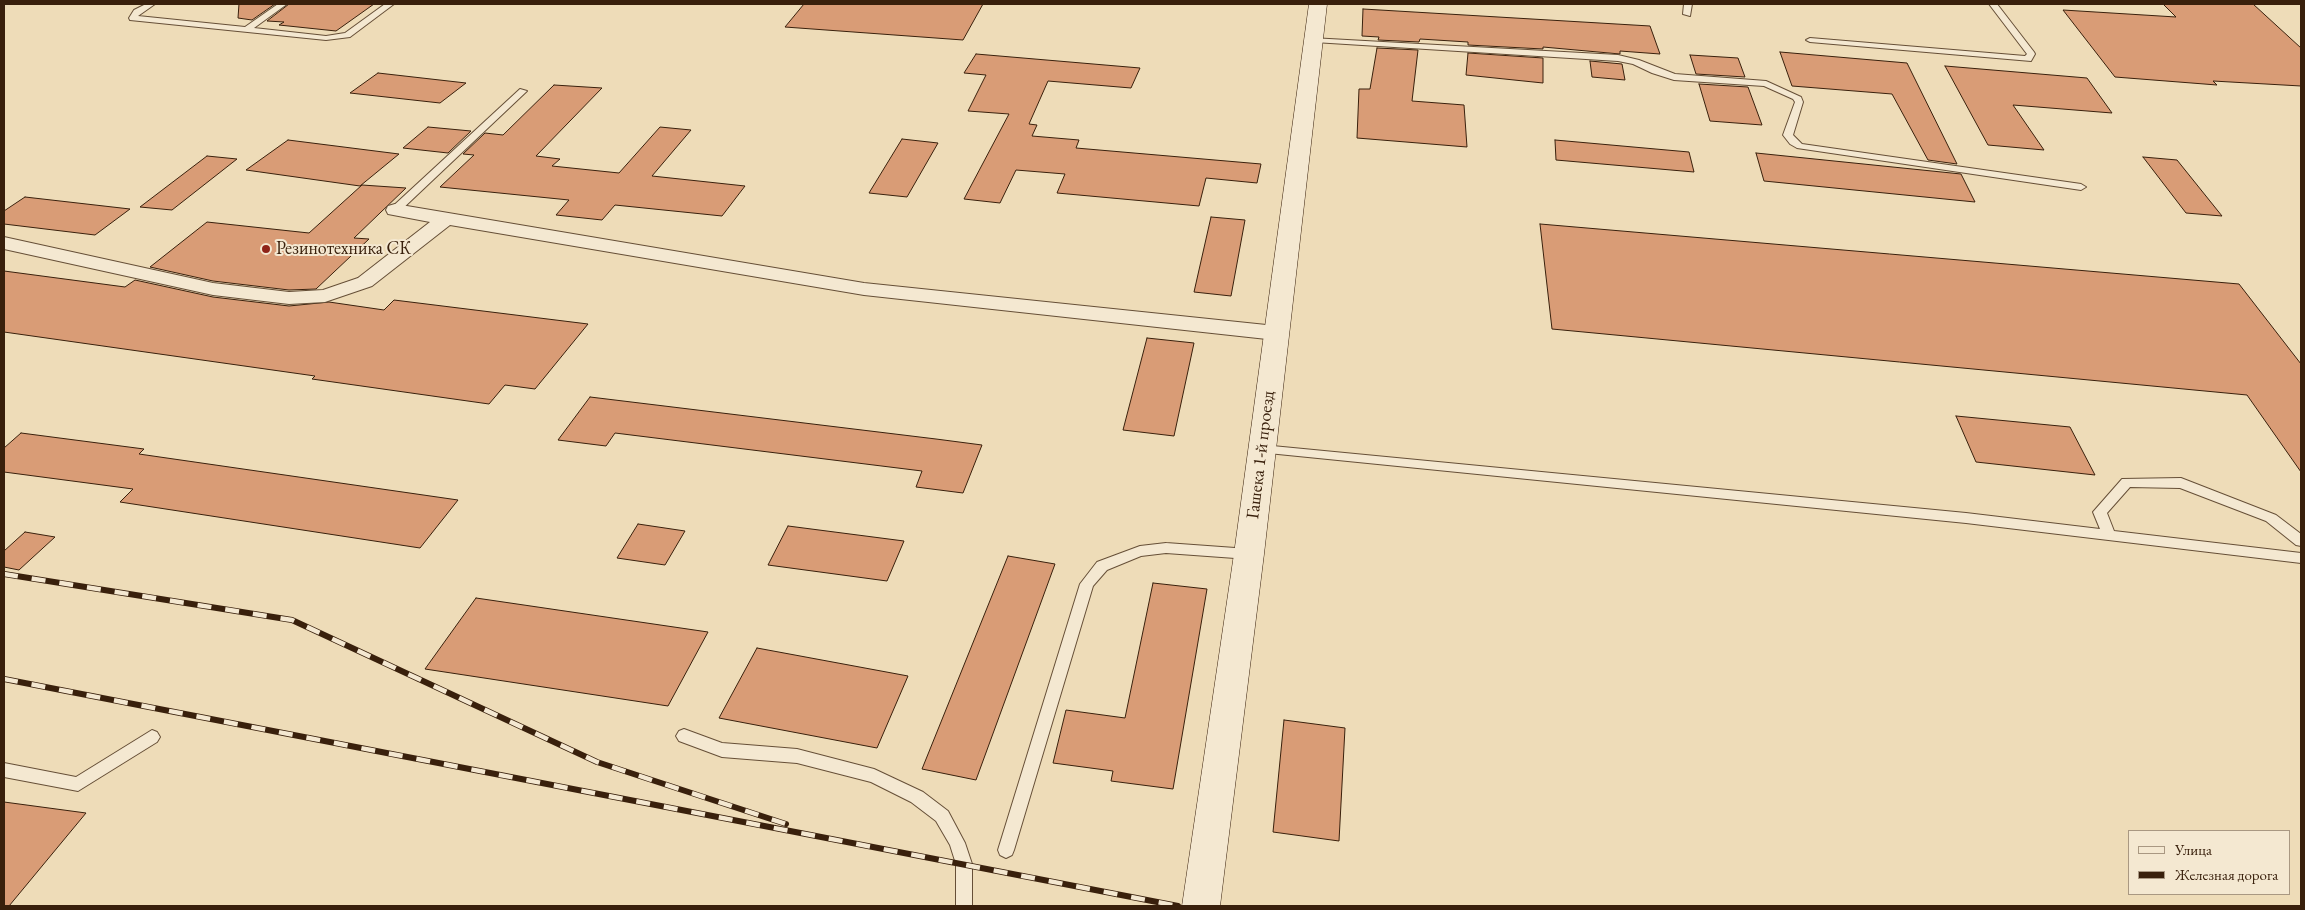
<!DOCTYPE html>
<meta charset="utf-8">
<style>
body{margin:0}
#map{position:relative;width:2305px;height:910px;overflow:hidden;background:#eedcb8;font-family:"EB Garamond",serif}
canvas{display:block}
.frame{position:absolute;inset:0;border:5px solid #39200c;pointer-events:none}
.legend{position:absolute;left:2128px;top:830px;width:162px;height:65px;box-sizing:border-box;background:#f4e8d1;border:1px solid #a99882;margin:0;padding:6px 9px;list-style:none;font-size:15px;color:#39200c}
.legend li{display:flex;align-items:center;gap:10px;height:25px}
.legend b{width:25px;border:1px solid #a99882}
</style>
<div id="map">
<canvas width="2305" height="910"></canvas>
<div class="frame"></div>
<ul class="legend">
<li><b style="height:6px;background:#f4e8d1"></b>Улица</li>
<li><b style="height:6px;background:#39200c"></b>Железная дорога</li>
</ul>
</div>
<script>
const ctx = document.querySelector('canvas').getContext('2d');
ctx.lineJoin = 'round';
function fill(path, color) { ctx.fillStyle = color; ctx.fill(path, 'evenodd'); }
const shape = rows => new Path2D(rows.map(r => 'M' + r).join(''));
function strokePath(path, color, width, dash) { ctx.strokeStyle = color; ctx.lineWidth = width; ctx.lineCap = dash ? 'butt' : 'round'; ctx.setLineDash(dash || []); ctx.stroke(path); }
function write(font, color, halo, rows, align = 'center') {
  ctx.font = font + ' "EB Garamond",serif'; ctx.lineWidth = 4; ctx.setLineDash([]); ctx.textBaseline = 'middle'; ctx.strokeStyle = halo; ctx.fillStyle = color; for (const [text, x, y, turn = 0] of rows) {
    ctx.save(); ctx.translate(x, y); ctx.rotate((+turn || 0) * Math.PI / 180); ctx.textAlign = isNaN(turn) ? turn : align; if (halo) ctx.strokeText(text, 0, 0); ctx.fillText(text, 0, 0); ctx.restore();
  }
}
const building = shape([
 [239,4,275,4,252,20,238,18,239,4],
 [289,4,374,4,336,31,279,25,284,22,267,21,289,4],
 [804,4,983,4,963,40,785,27,804,4],
 [2163,4,2253,4,2301,48,2301,86,2213,81,2217,85,2115,77,2063,10,2176,17,2163,4],
 [1363,9,1650,26,1660,54,1620,51,1620,54,1543,47,1543,49,1468,45,1468,42,1420,39,1419,42,1378,40,1379,37,1362,36,1363,9],
 [1377,48,1418,50,1412,101,1464,105,1467,147,1357,138,1359,89,1370,89,1377,48],
 [1780,52,1907,63,1957,164,1928,160,1892,94,1792,86,1780,52],
 [1468,53,1543,58,1543,83,1466,75,1468,53],
 [976,54,1140,68,1131,88,1048,81,1029,124,1037,125,1032,136,1079,140,1076,148,1261,164,1257,183,1206,178,1199,206,1057,193,1065,174,1016,170,1000,203,964,199,1009,114,968,111,986,75,964,73,976,54],
 [1690,55,1738,58,1745,77,1696,74,1690,55],
 [1590,61,1622,64,1625,80,1592,77,1590,61],
 [1945,66,2087,78,2112,113,2013,105,2044,150,1988,145,1945,66],
 [378,73,466,83,440,103,350,93,378,73],
 [1699,84,1748,87,1762,125,1710,121,1699,84],
 [554,85,602,88,536,156,560,159,552,166,619,173,660,127,691,130,652,176,745,186,722,216,615,205,602,220,556,215,569,200,440,187,474,155,463,154,485,133,503,135,554,85],
 [428,127,471,131,448,153,403,148,428,127],
 [902,139,938,143,907,197,869,193,902,139],
 [288,140,399,154,360,186,246,170,288,140],
 [1555,140,1689,152,1694,172,1556,160,1555,140],
 [1756,153,1961,174,1975,202,1764,181,1756,153],
 [207,156,237,159,172,210,140,207,207,156],
 [2143,157,2177,160,2222,216,2186,213,2143,157],
 [362,185,406,188,354,238,369,239,316,289,289,290,213,281,150,267,207,222,309,233,362,185],
 [25,197,130,209,95,235,4,224,4,211,25,197],
 [1211,217,1245,220,1231,296,1194,292,1211,217],
 [1540,224,2239,284,2301,364,2301,472,2247,395,1552,329,1540,224],
 [4,271,125,287,135,280,213,297,289,306,329,302,384,310,394,300,588,324,535,389,505,385,489,404,312,379,315,376,4,332,4,271],
 [1147,338,1194,343,1174,436,1123,430,1147,338],
 [590,397,936,439,982,445,963,493,916,487,922,471,615,433,606,446,558,440,590,397],
 [1956,416,2070,427,2095,475,1976,462,1956,416],
 [21,433,144,449,139,454,458,500,420,548,120,502,133,489,4,472,4,448,21,433],
 [638,524,685,531,665,565,617,558,638,524],
 [788,526,904,541,887,581,768,565,788,526],
 [25,532,55,537,19,570,4,567,4,551,25,532],
 [1008,556,1055,564,976,780,922,769,1008,556],
 [1153,583,1207,589,1173,789,1111,781,1113,771,1053,763,1066,710,1125,718,1153,583],
 [476,598,708,632,668,706,425,669,476,598],
 [757,648,908,676,877,748,719,718,757,648],
 [1284,720,1345,728,1339,841,1273,832,1284,720],
 [4,802,86,813,9,906,4,906,4,802]
]);
const lane = shape([
 [146,4,155,4,138,16,245,27,278,4,287,4,254,28,326,36,345,33,385,4,394,4,350,37,326,40,130,20,129,18,134,10,146,4],
 [1684,4,1692,4,1690,16,1683,14,1684,4],
 [1989,4,1997,4,2034,52,2035,54,2031,61,1810,42,1806,40,1810,38,2025,56,2027,54,1989,4],
 [1311,38,1618,55,1639,60,1675,74,1766,81,1801,97,1803,102,1793,135,1802,144,2081,184,2086,187,2081,190,1797,148,1790,144,1783,135,1795,102,1793,99,1764,86,1674,80,1652,73,1633,64,1618,61,1314,42,1310,40,1311,38],
 [520,89,527,91,399,212,391,212,391,208,520,89],
 [1262,445,1966,513,2100,529,2093,512,2122,479,2181,478,2276,515,2301,534,2301,546,2296,545,2266,521,2180,488,2130,487,2107,513,2114,531,2301,553,2301,563,1966,523,1258,452,1256,449,1262,445],
 [1166,543,1249,549,1254,550,1256,554,1254,558,1249,559,1166,553,1141,556,1107,570,1093,586,1014,850,1012,855,1006,858,1000,855,998,850,1080,584,1097,562,1140,546,1166,543],
 [684,729,722,743,797,749,874,769,923,792,948,811,965,843,972,864,972,906,956,906,956,864,950,845,936,821,911,802,871,782,797,763,722,757,679,741,676,736,679,731,684,729],
 [152,730,157,732,160,737,157,742,78,791,4,777,4,763,76,777,152,730]
]);
const street = shape([
 [395,204,864,283,1276,326,1284,328,1287,333,1284,338,1276,340,864,295,450,225,372,286,325,302,289,304,213,295,4,249,4,237,213,283,289,292,323,290,358,278,430,222,388,214,386,210,388,206,395,204]
]);
const secondary = shape([
 [1309,4,1327,4,1264,554,1220,906,1182,906,1234,554,1309,4]
]);
const rail = shape([
 [4,574,292,620,597,762,786,824],
 [4,679,1178,906]
]);
const markers = [
 [266,249,5,"#8f2418"]
];
const poiNames = [
 ["Резинотехника СК",276,249]
];
const streetNames = [
 ["Гашека 1-й проезд",1261,455,-83]
];
fill(building, '#d99c76');
strokePath(building, '#39200c', 1);
strokePath(lane, '#664f37', 2);
strokePath(street, '#664f37', 2);
strokePath(secondary, '#39200c', 1);
fill(lane, '#f4e8d1');
fill(street, '#f4e8d1');
fill(secondary, '#f4e8d1');
strokePath(rail, '#39200c', 6);
strokePath(rail, '#f4e8d1', 4.5, [14]);
for (const [x, y, r, color] of markers) { const dot = new Path2D(); dot.arc(x, y, r, 0, 2 * Math.PI); ctx.fillStyle = color; ctx.fill(dot); strokePath(dot, '#f4e8d1', 2); }
write('18px', '#39200c', '#f4e8d1', poiNames, 'left');
write('18px', '#39200c', '#f4e8d1', streetNames);
</script>
